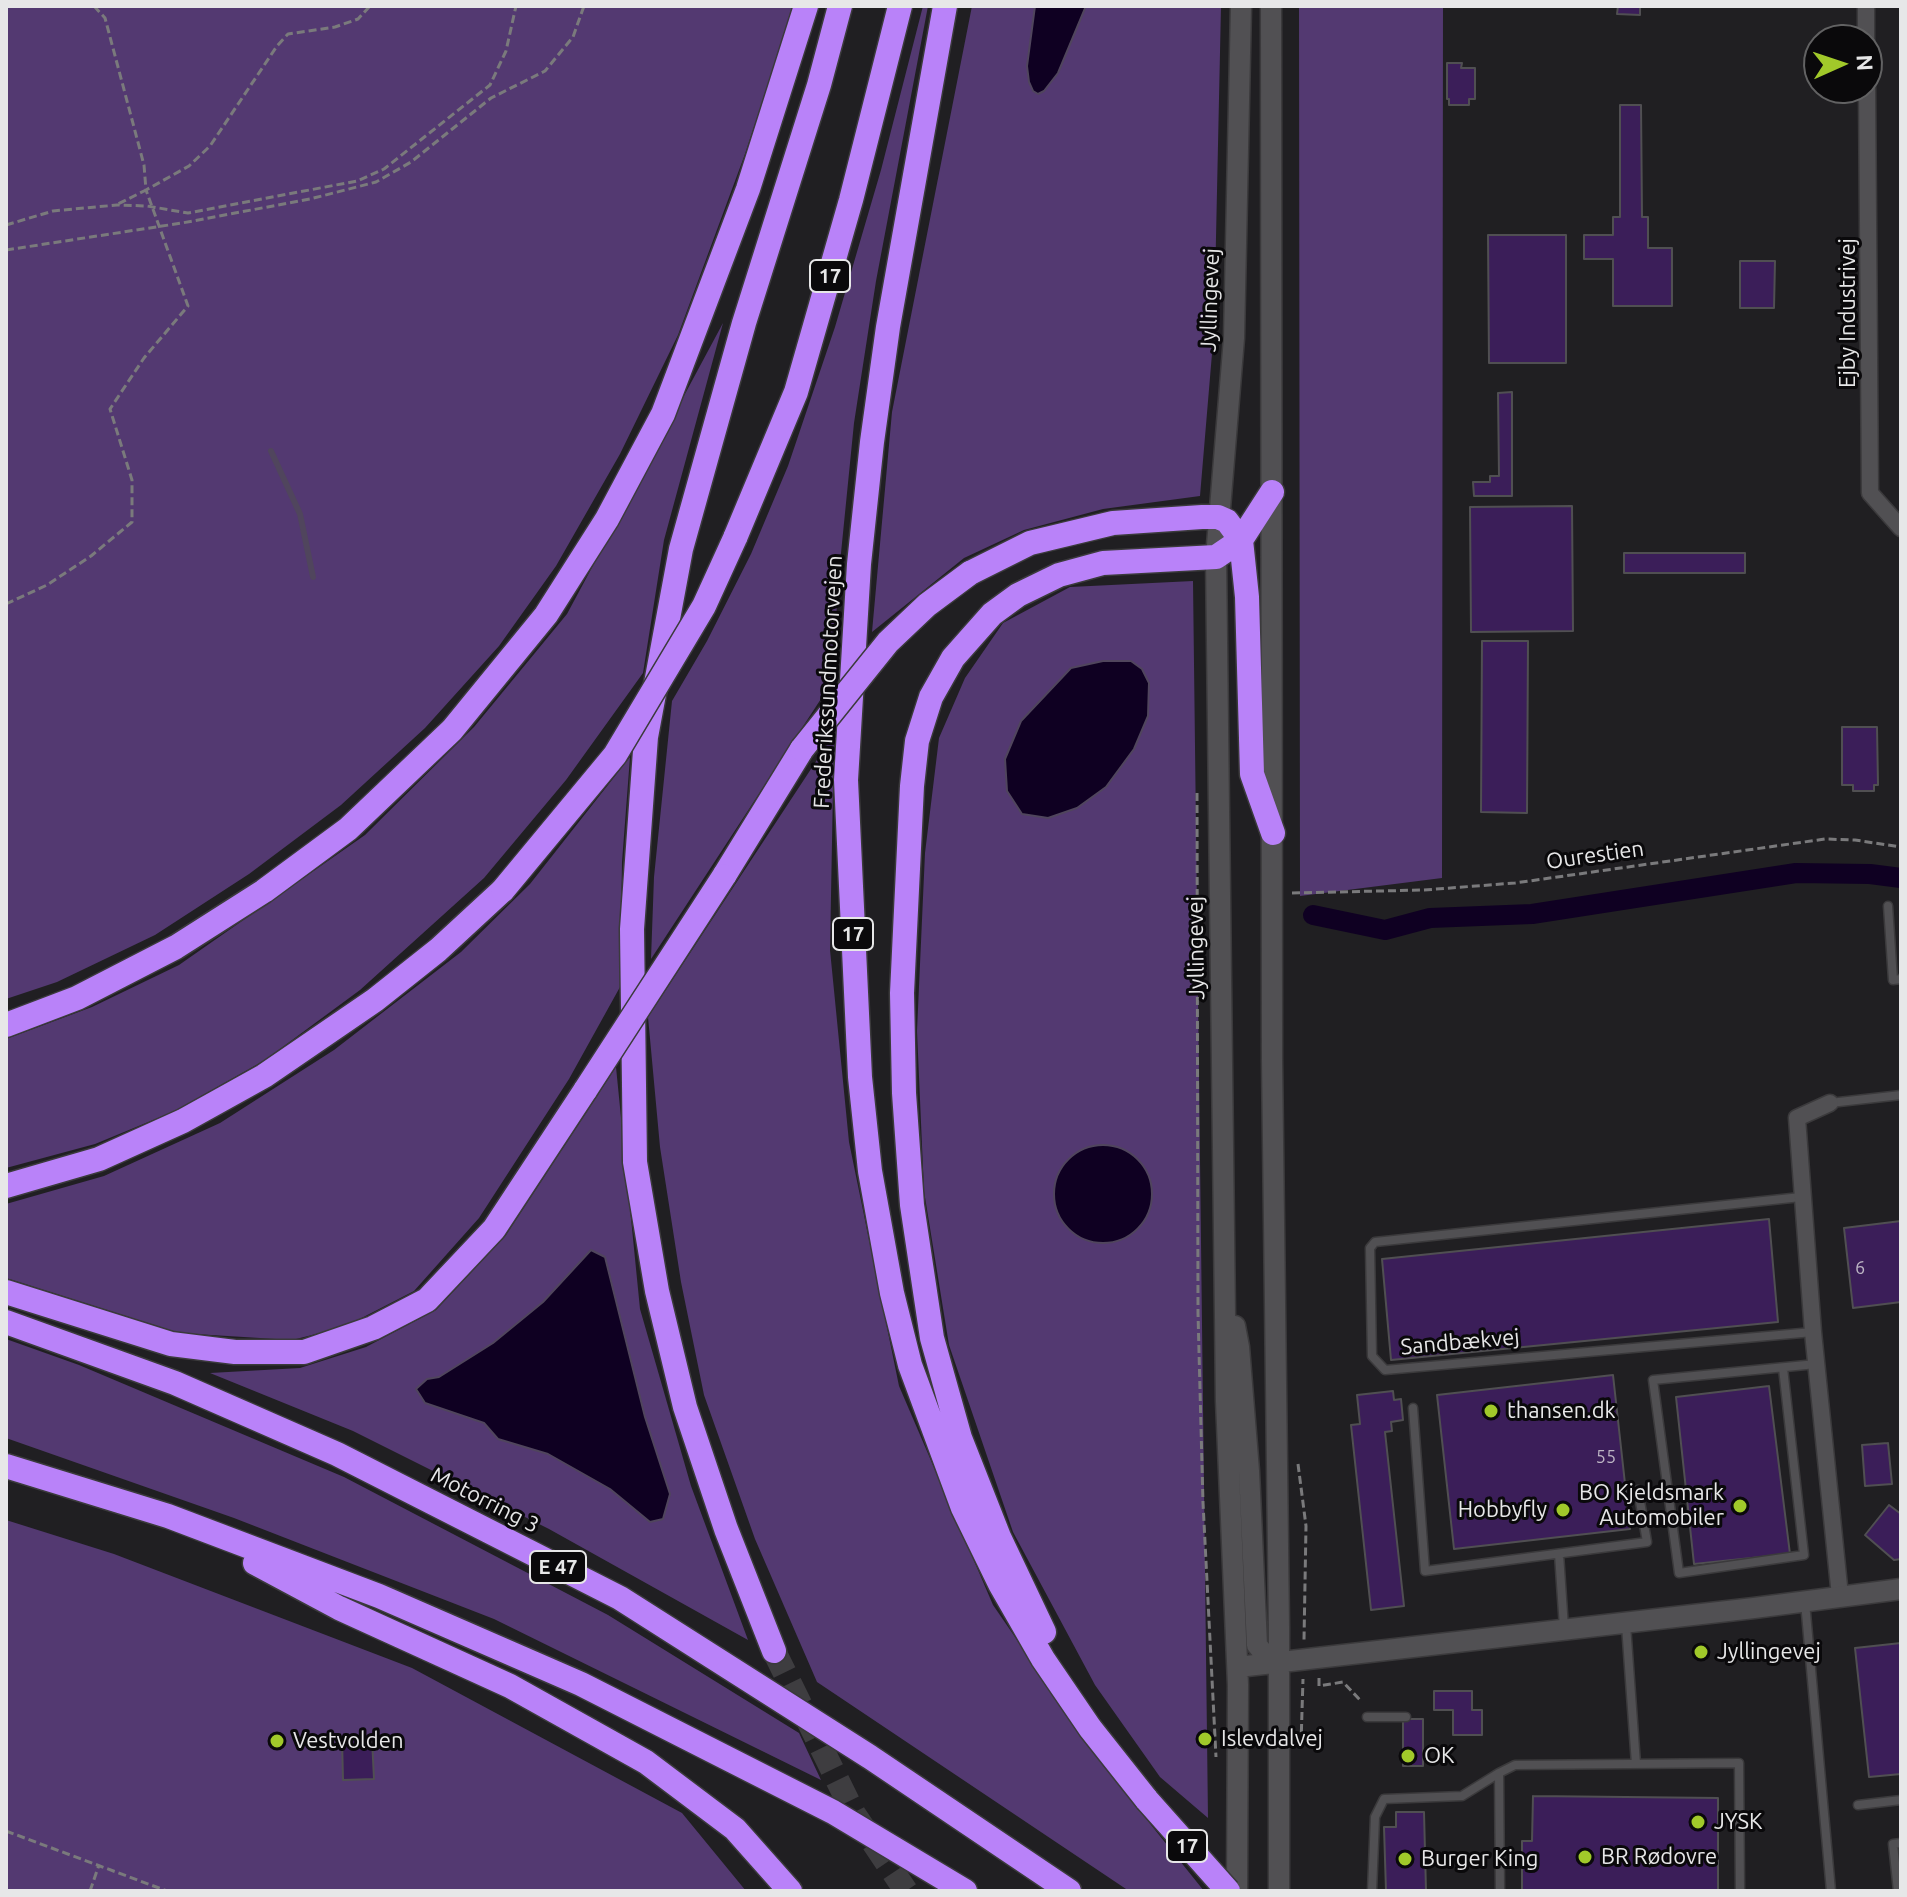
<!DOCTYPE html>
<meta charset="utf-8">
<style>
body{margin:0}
#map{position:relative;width:1907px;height:1897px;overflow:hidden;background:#201f22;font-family:Ubuntu,sans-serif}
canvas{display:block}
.frame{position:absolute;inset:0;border:8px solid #e7e7e8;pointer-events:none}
.north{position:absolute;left:1803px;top:24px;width:80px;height:80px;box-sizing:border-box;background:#0a090b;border:2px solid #626263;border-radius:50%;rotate:87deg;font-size:22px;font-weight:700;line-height:32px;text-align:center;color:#e7e7e8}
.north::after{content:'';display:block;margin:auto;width:28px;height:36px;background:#a1c92a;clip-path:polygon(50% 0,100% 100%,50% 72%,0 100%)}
</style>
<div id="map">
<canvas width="1907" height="1897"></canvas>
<div class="frame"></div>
<div class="north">N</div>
</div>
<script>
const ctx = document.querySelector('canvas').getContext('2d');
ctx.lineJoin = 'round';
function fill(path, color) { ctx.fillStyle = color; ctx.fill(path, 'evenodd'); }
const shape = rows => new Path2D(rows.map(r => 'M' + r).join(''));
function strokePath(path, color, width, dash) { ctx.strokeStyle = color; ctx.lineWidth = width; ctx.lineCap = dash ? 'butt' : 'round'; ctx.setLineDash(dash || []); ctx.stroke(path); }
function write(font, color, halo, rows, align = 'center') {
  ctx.font = font + ' Ubuntu,sans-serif'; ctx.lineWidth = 6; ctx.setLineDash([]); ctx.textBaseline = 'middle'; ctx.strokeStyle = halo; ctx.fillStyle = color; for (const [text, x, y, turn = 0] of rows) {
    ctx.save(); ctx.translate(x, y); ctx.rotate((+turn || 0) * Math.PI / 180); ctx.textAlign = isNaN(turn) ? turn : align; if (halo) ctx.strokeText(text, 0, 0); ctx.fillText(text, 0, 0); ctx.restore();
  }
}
const green = shape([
 [6,6,794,6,745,154,678,335,620,454,556,566,499,646,425,728,341,805,249,874,155,935,57,982,6,999],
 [923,6,928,6,876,281,854,423,839,573,832,682,651,959,654,877,672,701,707,641,751,554,788,466,835,327,881,170],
 [972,6,1221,6,1214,330,1200,496,1103,509,1024,530,964,558,872,632,892,412],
 [1299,6,1443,6,1442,878,1300,896],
 [723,323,664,540,643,673,566,780,484,878,360,990,265,1060,175,1111,95,1144,6,1168,6,1039,92,1007,179,965,365,835,474,727,567,614],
 [1193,581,1208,1818,1160,1777,1095,1685,1013,1532,949,1345,924,1191,917,1031,925,853,939,738,965,678,1003,623,1070,587],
 [834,734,830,950,849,1142,899,1386,993,1605,1103,1765,1204,1891,1129,1891,817,1682,755,1539,704,1395,681,1282,660,1147,648,1017],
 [630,757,622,862,620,987,569,1079,479,1218,414,1291,344,1327,292,1340,179,1333,6,1278,6,1204,104,1176,220,1123,334,1050,461,952,530,884],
 [616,1067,640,1309,691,1486,748,1640,549,1529,353,1431,210,1373,300,1368,366,1347,436,1310,506,1235],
 [6,1339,79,1365,344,1477,608,1615,799,1733,821,1780,494,1619,234,1518,6,1438],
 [6,1520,114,1554,412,1668,682,1813,746,1891,6,1891]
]);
const water = shape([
 [1035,6,1086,6,1058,73,1044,91,1038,94,1033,91,1029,82,1027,66,1035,6],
 [1103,661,1131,661,1142,669,1149,683,1148,716,1134,749,1106,787,1077,808,1048,818,1022,814,1007,791,1005,759,1021,721,1071,668,1103,661],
 '1054 1194a49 49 0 1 1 98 0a49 49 0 1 1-98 0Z',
 [591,1250,605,1257,645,1417,670,1494,663,1519,650,1522,610,1489,548,1454,498,1439,484,1423,425,1403,416,1389,427,1379,439,1377,493,1343,543,1302,591,1250]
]);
const stream = shape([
 [271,451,300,514,313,577]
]);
const canal = shape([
 [1313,915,1385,930,1430,918,1532,914,1796,873,1870,874,1901,878]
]);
const building = shape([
 [1618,6,1640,6,1640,15,1617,14,1618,6],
 [1447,63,1462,63,1461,68,1475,68,1475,99,1469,99,1469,105,1449,105,1449,99,1447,99,1447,63],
 [1620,105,1641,105,1642,217,1648,217,1648,248,1672,248,1672,306,1613,306,1613,259,1584,259,1584,235,1613,235,1613,217,1620,217,1620,105],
 [1488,235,1566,235,1566,363,1489,363,1488,235],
 [1740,261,1775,261,1774,308,1740,308,1740,261],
 [1512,392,1512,496,1474,496,1473,482,1490,482,1490,476,1499,476,1498,393,1512,392],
 [1572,506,1573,631,1471,632,1470,507,1572,506],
 [1624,553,1745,553,1745,573,1624,573,1624,553],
 [1482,641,1528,641,1527,813,1481,812,1482,641],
 [1842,727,1877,727,1878,785,1874,785,1874,791,1853,791,1853,785,1842,785,1842,727],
 [1769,1219,1778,1322,1391,1360,1382,1259,1769,1219],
 [1901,1221,1901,1302,1853,1308,1844,1228,1901,1221],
 [1613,1375,1630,1529,1454,1549,1437,1395,1613,1375],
 [1769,1386,1790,1554,1694,1564,1676,1397,1769,1386],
 [1393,1391,1394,1400,1401,1399,1403,1420,1391,1422,1392,1431,1385,1432,1404,1606,1371,1610,1351,1425,1360,1424,1357,1395,1393,1391],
 [1888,1443,1892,1484,1865,1486,1862,1445,1888,1443],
 [1889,1505,1901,1514,1901,1559,1894,1560,1865,1535,1889,1505],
 [1901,1643,1901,1774,1869,1777,1855,1648,1901,1643],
 [1434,1691,1472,1691,1472,1710,1482,1710,1482,1735,1453,1735,1453,1710,1434,1710,1434,1691],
 [1403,1719,1423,1719,1423,1766,1403,1766,1403,1719],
 [342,1739,372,1739,374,1779,343,1780,342,1739],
 [1533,1796,1718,1798,1718,1891,1522,1891,1522,1841,1532,1841,1533,1796],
 [1396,1812,1424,1812,1426,1891,1386,1891,1384,1827,1396,1827,1396,1812]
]);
const motorwayTunnel = shape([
 [774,1651,854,1814,906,1891]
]);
const path = shape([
 [94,6,105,18,144,165,146,190,118,204],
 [6,225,53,211,117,205,147,206,188,213,357,181,384,169,490,85,506,51,516,6],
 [6,250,182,223,310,199,376,182,411,162,491,98,545,71,573,37,584,6],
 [6,604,47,585,91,556,132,522,132,480,110,409,144,358,188,306,146,190,189,166,210,146,277,46,288,34,335,27,358,19,370,6],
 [1197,793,1198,1313,1203,1503,1216,1757],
 [1292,893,1424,890,1515,883,1825,839,1855,840,1901,847],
 [1298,1464,1306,1526,1304,1640],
 [1319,1678,1319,1686,1343,1682,1362,1702],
 [1301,1744,1303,1679],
 [6,1831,167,1891],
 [90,1891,99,1865]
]);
const service = shape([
 [1888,906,1893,980,1901,979],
 [1830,1103,1901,1095],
 [1801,1197,1375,1242,1370,1248,1372,1356,1385,1370,1813,1332],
 [1783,1368,1804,1555,1679,1573,1653,1380,1816,1364],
 [1413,1408,1425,1571,1647,1542,1638,1490],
 [1559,1554,1564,1628],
 [1805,1602,1831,1891],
 [1626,1625,1636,1764],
 [1367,1717,1406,1717],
 [1858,1805,1901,1800],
 [1372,1891,1375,1817,1384,1799,1462,1796,1499,1773],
 [1500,1891,1499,1773,1515,1765,1739,1763,1740,1891],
 [1898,1891,1893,1844,1901,1843]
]);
const minor = shape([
 [1866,40,1866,6],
 [1867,85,1870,493,1901,528],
 [1830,1103,1797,1118,1813,1332,1840,1596]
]);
const tertiary = shape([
 [1271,6,1272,1060,1279,1626,1279,1891],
 [1235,1326,1239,1347,1249,1471,1257,1645,1266,1656,1279,1661],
 [1238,1667,1754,1608,1901,1589],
 [1237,1891,1238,1685,1226,1401,1216,557,1234,338,1241,6]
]);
const motorway = shape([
 [945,6,888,327,872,442,859,564,846,780,860,1077,870,1171,892,1293,910,1365,963,1508,1000,1584,1043,1659,1090,1728,1147,1800],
 [735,538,796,392,851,200,900,6],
 [970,573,1030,543,1113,523,1202,517,1218,517,1227,521,1241,540,1247,597,1252,774,1273,833],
 [724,876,802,749],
 [6,1025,77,998,176,947,264,891,348,829,452,730,546,615,607,519,663,414,748,189,806,6],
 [6,1186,99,1159,183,1121,264,1076,375,1000,438,950,503,890],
 [6,1292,171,1344,235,1352,304,1352,373,1328,427,1300,494,1229,586,1089],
 [6,1322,175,1383,337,1454,620,1598,870,1757,1069,1891],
 [6,1466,168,1516,379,1596,581,1684,833,1812,965,1891],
 [255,1563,339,1608,510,1686,646,1762,735,1829,790,1891],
 [1044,1632,999,1537,960,1438,932,1338,912,1205,904,1093,902,993,912,786,917,741,931,697,953,658,992,614,1018,595,1059,575,1103,563,1216,557,1241,540,1272,492],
 [774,1651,726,1529,685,1407,657,1291,635,1162,632,929,646,737,681,549,744,323,819,85,840,6]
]);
const motorwayBridge = shape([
 [802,749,888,642,927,605,970,573],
 [503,890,615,755,704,606,735,538],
 [586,1089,724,876],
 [1147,1800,1228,1891]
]);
const markers = [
 [1491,1411,8,"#a1c92a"],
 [1740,1506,8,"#a1c92a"],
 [1563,1510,8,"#a1c92a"],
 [1701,1652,8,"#a1c92a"],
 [1205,1739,8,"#a1c92a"],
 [277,1741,8,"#a1c92a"],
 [1408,1756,8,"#a1c92a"],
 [1698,1822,8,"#a1c92a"],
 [1585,1857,8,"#a1c92a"],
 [1405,1859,8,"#a1c92a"]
];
const numberNames = [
 ["6",1860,1268],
 ["55",1606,1457]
];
const shields = [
 [830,276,40],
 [853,934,40],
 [558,1567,56],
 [1187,1846,40]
];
const shieldNames = [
 ["17",830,276],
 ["17",853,934],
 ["E 47",558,1567],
 ["17",1187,1846]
];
const streetNames = [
 ["Jyllingevej",1210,300,-88],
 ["Ejby Industrivej",1848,313,-90],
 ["Frederikssundmotorvejen",828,682,-87],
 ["Ourestien",1595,855,-8],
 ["Jyllingevej",1196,948,-91],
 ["Sandbækvej",1460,1342,-5],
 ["Motorring 3",485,1500,27]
];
const poiNames = [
 ["thansen.dk",1507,1411],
 ["BO Kjeldsmark",1724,1493,"right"],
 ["Automobiler",1724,1518,"right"],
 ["Hobbyfly",1547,1510,"right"],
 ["Jyllingevej",1717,1652],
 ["Islevdalvej",1221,1739],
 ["Vestvolden",293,1741],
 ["OK",1424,1756],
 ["JYSK",1714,1822],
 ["BR Rødovre",1601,1857],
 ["Burger King",1421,1859]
];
fill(green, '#533971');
fill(water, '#0f0022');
strokePath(water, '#50455d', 2);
strokePath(stream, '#50455d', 6);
strokePath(canal, '#0f0022', 20);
fill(building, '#3b1e59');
strokePath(building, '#504f52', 2);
strokePath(motorwayTunnel, '#3e3d40', 24, [24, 12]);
strokePath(service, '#3b3a3c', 11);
strokePath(minor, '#3b3a3c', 19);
strokePath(tertiary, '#3b3a3c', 23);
strokePath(motorway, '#3b3a3c', 27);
strokePath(path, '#7a7a7c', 3, [8, 4]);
strokePath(service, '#515053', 8);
strokePath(minor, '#515053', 16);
strokePath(tertiary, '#515053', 20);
strokePath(motorway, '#b982f9', 24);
strokePath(motorwayBridge, '#3b3a3c', 27, []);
strokePath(motorwayBridge, '#b982f9', 24);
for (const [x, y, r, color] of markers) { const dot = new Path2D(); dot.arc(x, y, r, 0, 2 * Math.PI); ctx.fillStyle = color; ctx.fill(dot); strokePath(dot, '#0a090b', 3); }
write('18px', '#bcb5c4', null, numberNames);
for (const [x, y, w] of shields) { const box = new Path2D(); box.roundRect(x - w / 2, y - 16, w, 32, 6); ctx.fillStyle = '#0a090b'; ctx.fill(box); strokePath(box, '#e7e7e8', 2); }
write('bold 20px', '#e7e7e8', null, shieldNames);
write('22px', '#e7e7e8', '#0a090b', streetNames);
write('22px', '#e7e7e8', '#0a090b', poiNames, 'left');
</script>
